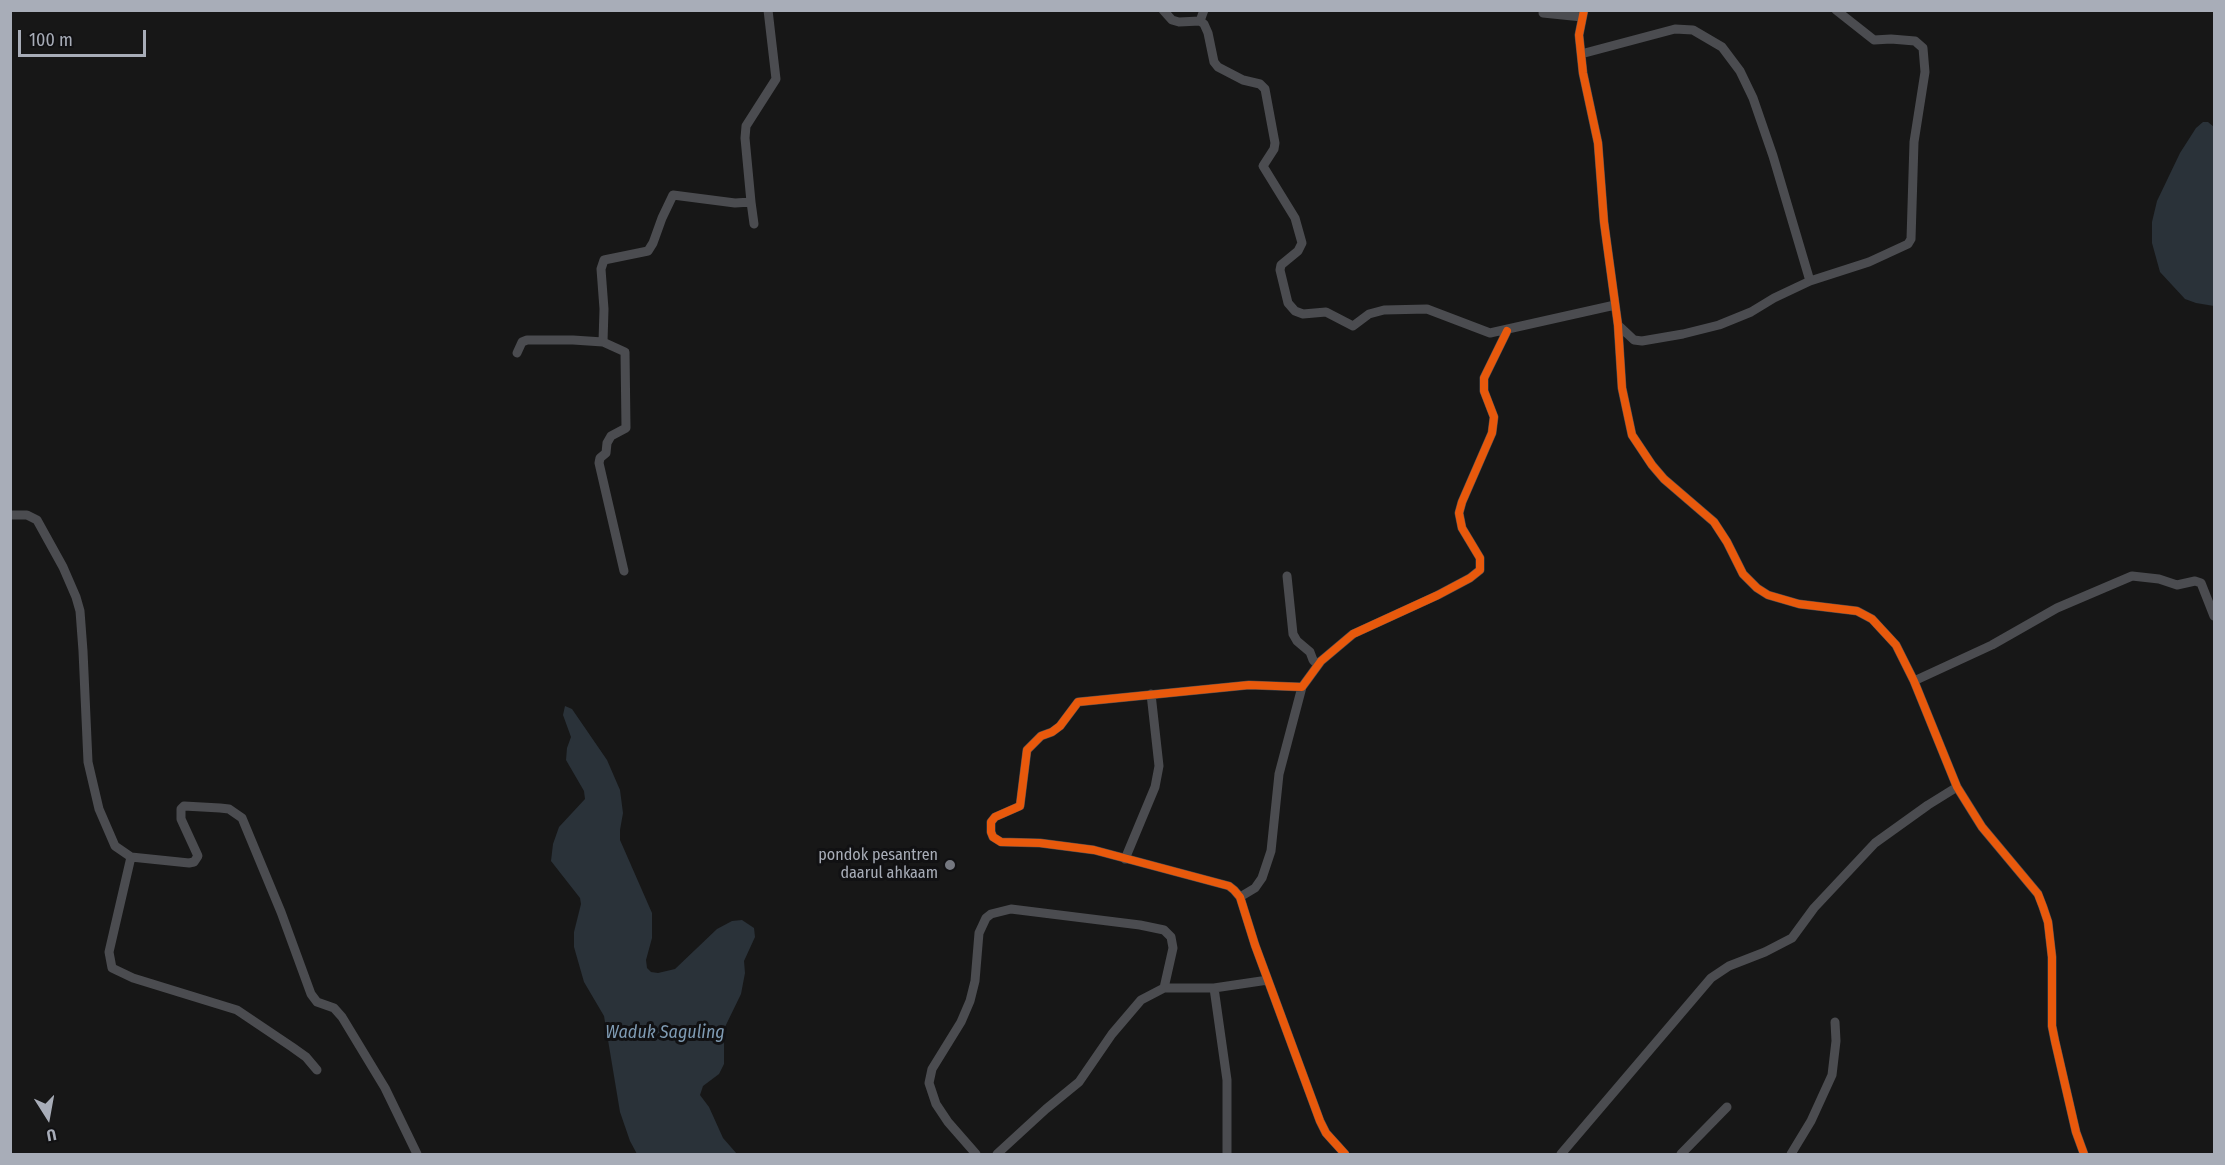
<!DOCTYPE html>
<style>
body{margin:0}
#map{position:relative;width:2225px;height:1165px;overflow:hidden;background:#171717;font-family:"Fira Sans Condensed",sans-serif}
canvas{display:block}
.frame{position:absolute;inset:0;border:12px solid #a8adb8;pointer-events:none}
.north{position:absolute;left:18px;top:1087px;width:60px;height:60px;-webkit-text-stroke:4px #111113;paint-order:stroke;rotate:169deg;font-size:16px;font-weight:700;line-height:24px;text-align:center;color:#a8adb8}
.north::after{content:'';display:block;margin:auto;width:21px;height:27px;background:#a8adb8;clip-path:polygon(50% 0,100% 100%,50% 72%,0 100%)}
.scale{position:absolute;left:18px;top:30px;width:128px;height:27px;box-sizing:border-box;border:3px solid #a8adb8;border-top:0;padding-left:8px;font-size:18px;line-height:21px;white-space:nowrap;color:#a8adb8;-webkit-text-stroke:4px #111113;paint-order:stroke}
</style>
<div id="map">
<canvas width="2225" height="1165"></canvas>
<div class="frame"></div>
<div class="north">U</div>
<div class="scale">100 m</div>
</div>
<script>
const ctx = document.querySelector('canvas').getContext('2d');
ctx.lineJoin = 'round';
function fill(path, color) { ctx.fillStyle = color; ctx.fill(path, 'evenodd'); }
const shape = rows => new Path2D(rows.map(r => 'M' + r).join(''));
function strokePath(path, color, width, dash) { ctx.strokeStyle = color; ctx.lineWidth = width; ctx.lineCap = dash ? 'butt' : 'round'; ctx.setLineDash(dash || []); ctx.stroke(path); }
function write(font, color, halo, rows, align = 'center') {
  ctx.font = font + ' "Fira Sans Condensed",sans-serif'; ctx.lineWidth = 6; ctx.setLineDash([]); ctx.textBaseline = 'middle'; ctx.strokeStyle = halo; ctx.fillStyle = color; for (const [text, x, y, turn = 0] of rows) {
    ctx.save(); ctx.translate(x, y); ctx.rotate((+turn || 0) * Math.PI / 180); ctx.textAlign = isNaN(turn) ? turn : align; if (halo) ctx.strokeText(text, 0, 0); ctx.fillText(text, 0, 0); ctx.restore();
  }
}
const water = shape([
 [2203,122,2208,122,2214,127,2214,306,2196,303,2185,299,2160,272,2152,243,2152,222,2157,201,2180,153,2196,128],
 [565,706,572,709,607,760,620,790,623,813,620,830,620,840,652,913,652,938,646,960,647,968,651,972,658,973,675,969,717,929,732,921,742,920,754,928,755,937,744,961,745,973,741,994,724,1029,724,1064,719,1074,703,1086,700,1095,709,1107,723,1138,737,1154,637,1154,630,1141,620,1112,604,1016,584,982,574,947,574,932,581,904,580,898,551,861,553,844,559,827,585,799,584,791,566,760,567,748,571,737,563,715]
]);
const minor = shape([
 [1163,10,1172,20,1179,22,1200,21],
 [1204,10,1200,21,1204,24,1208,33,1214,62,1218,67,1243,80,1260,84,1265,89,1275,143,1274,149,1263,166,1295,218,1302,243,1298,251,1281,265,1280,270,1288,303,1295,311,1303,314,1326,312,1353,326,1369,314,1384,310,1427,309,1490,333,1615,305],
 [1584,10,1579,35,1583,73,1598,143,1604,222,1618,325,1622,388,1632,435,1652,465,1664,479,1714,522,1727,542,1743,574,1757,588,1768,595,1799,604,1857,611,1872,619,1896,645,1914,681,1957,787,1982,827,2038,894,2043,907,2048,922,2052,957,2052,1026,2055,1041,2076,1132,2084,1154],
 [1543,13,1582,17],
 [1581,54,1675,29,1693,30,1722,47,1740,71,1753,98,1773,156,1810,281],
 [751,202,754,224],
 [1618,325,1634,340,1642,341,1683,334,1719,325,1751,312,1774,298,1810,281,1869,262,1908,244,1911,239,1914,142,1925,72,1923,48,1915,41,1891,39,1874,40,1836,10],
 [603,342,604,309,601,269,604,260,648,251,653,243,662,218,673,195,735,203,751,202,745,138,746,126,776,79,768,10],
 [517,353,522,342,527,340,573,340,603,342,625,352,626,428,611,436,607,443,606,453,600,458,599,463,624,571],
 [10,515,27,515,37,520,63,567,76,597,80,611,83,651,88,762,99,809,115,846,131,857,189,863,194,862,198,856,181,819,181,809,184,806,220,808,229,809,242,818,281,912,311,994,317,1002,334,1008,342,1017,385,1088,417,1154],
 [1287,576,1293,634,1297,641,1310,652,1313,660,1318,665],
 [1914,681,1992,645,2057,608,2132,576,2159,579,2177,585,2195,581,2201,583,2214,616],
 [131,857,109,952,112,968,133,978,237,1010,292,1047,306,1057,317,1070],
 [1125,859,1155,787,1159,766,1151,694],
 [1240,897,1255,888,1262,878,1271,851,1279,774,1302,687],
 [1214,988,1227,1080,1227,1154],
 [976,1154,948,1122,936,1104,929,1083,932,1069,961,1022,970,1001,975,981,979,933,986,918,991,914,1011,909,1140,925,1164,930,1171,937,1173,948,1164,988],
 [997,1154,1046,1109,1079,1082,1112,1034,1141,1000,1164,988,1214,988,1268,980],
 [1345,1154,1326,1133,1320,1121,1255,945,1240,897,1234,890,1229,886,1094,850,1040,843,1001,842,993,837,991,832,991,822,995,817,1020,806,1027,750,1041,736,1052,732,1060,726,1078,702,1249,685,1302,687,1321,661,1353,634,1438,595,1470,578,1480,570,1480,558,1462,528,1459,513,1462,502,1492,433,1494,417,1484,391,1484,378,1507,331],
 [1561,1154,1711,978,1729,966,1765,952,1792,938,1814,908,1875,843,1928,805,1957,787],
 [1681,1154,1727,1107],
 [1791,1154,1811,1121,1832,1075,1836,1041,1835,1022]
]);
const cycleway = shape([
 [1584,10,1579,35,1583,73,1598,143,1604,222,1618,325,1622,388,1632,435,1652,465,1664,479,1714,522,1727,542,1743,574,1757,588,1768,595,1799,604,1857,611,1872,619,1896,645,1914,681,1957,787,1982,827,2038,894,2043,907,2048,922,2052,957,2052,1026,2055,1041,2076,1132,2084,1154],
 [1345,1154,1326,1133,1320,1121,1255,945,1240,897,1234,890,1229,886,1094,850,1040,843,1001,842,993,837,991,832,991,822,995,817,1020,806,1027,750,1041,736,1052,732,1060,726,1078,702,1249,685,1302,687,1321,661,1353,634,1438,595,1470,578,1480,570,1480,558,1462,528,1459,513,1462,502,1492,433,1494,417,1484,391,1484,378,1507,331]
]);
const markers = [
 [950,865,6,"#757880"]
];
const poiNames = [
 ["pondok pesantren",938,856],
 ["daarul ahkaam",938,874]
];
const waterNames = [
 ["Waduk Saguling",665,1033]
];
fill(water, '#2a3239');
strokePath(minor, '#4b4c50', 9);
strokePath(cycleway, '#e8590c', 8);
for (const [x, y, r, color] of markers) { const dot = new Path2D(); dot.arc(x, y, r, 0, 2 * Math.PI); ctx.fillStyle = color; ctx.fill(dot); strokePath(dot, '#111113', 2); }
write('16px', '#a8adb8', '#111113', poiNames, 'right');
write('italic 18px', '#7f9bb3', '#111113', waterNames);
</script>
